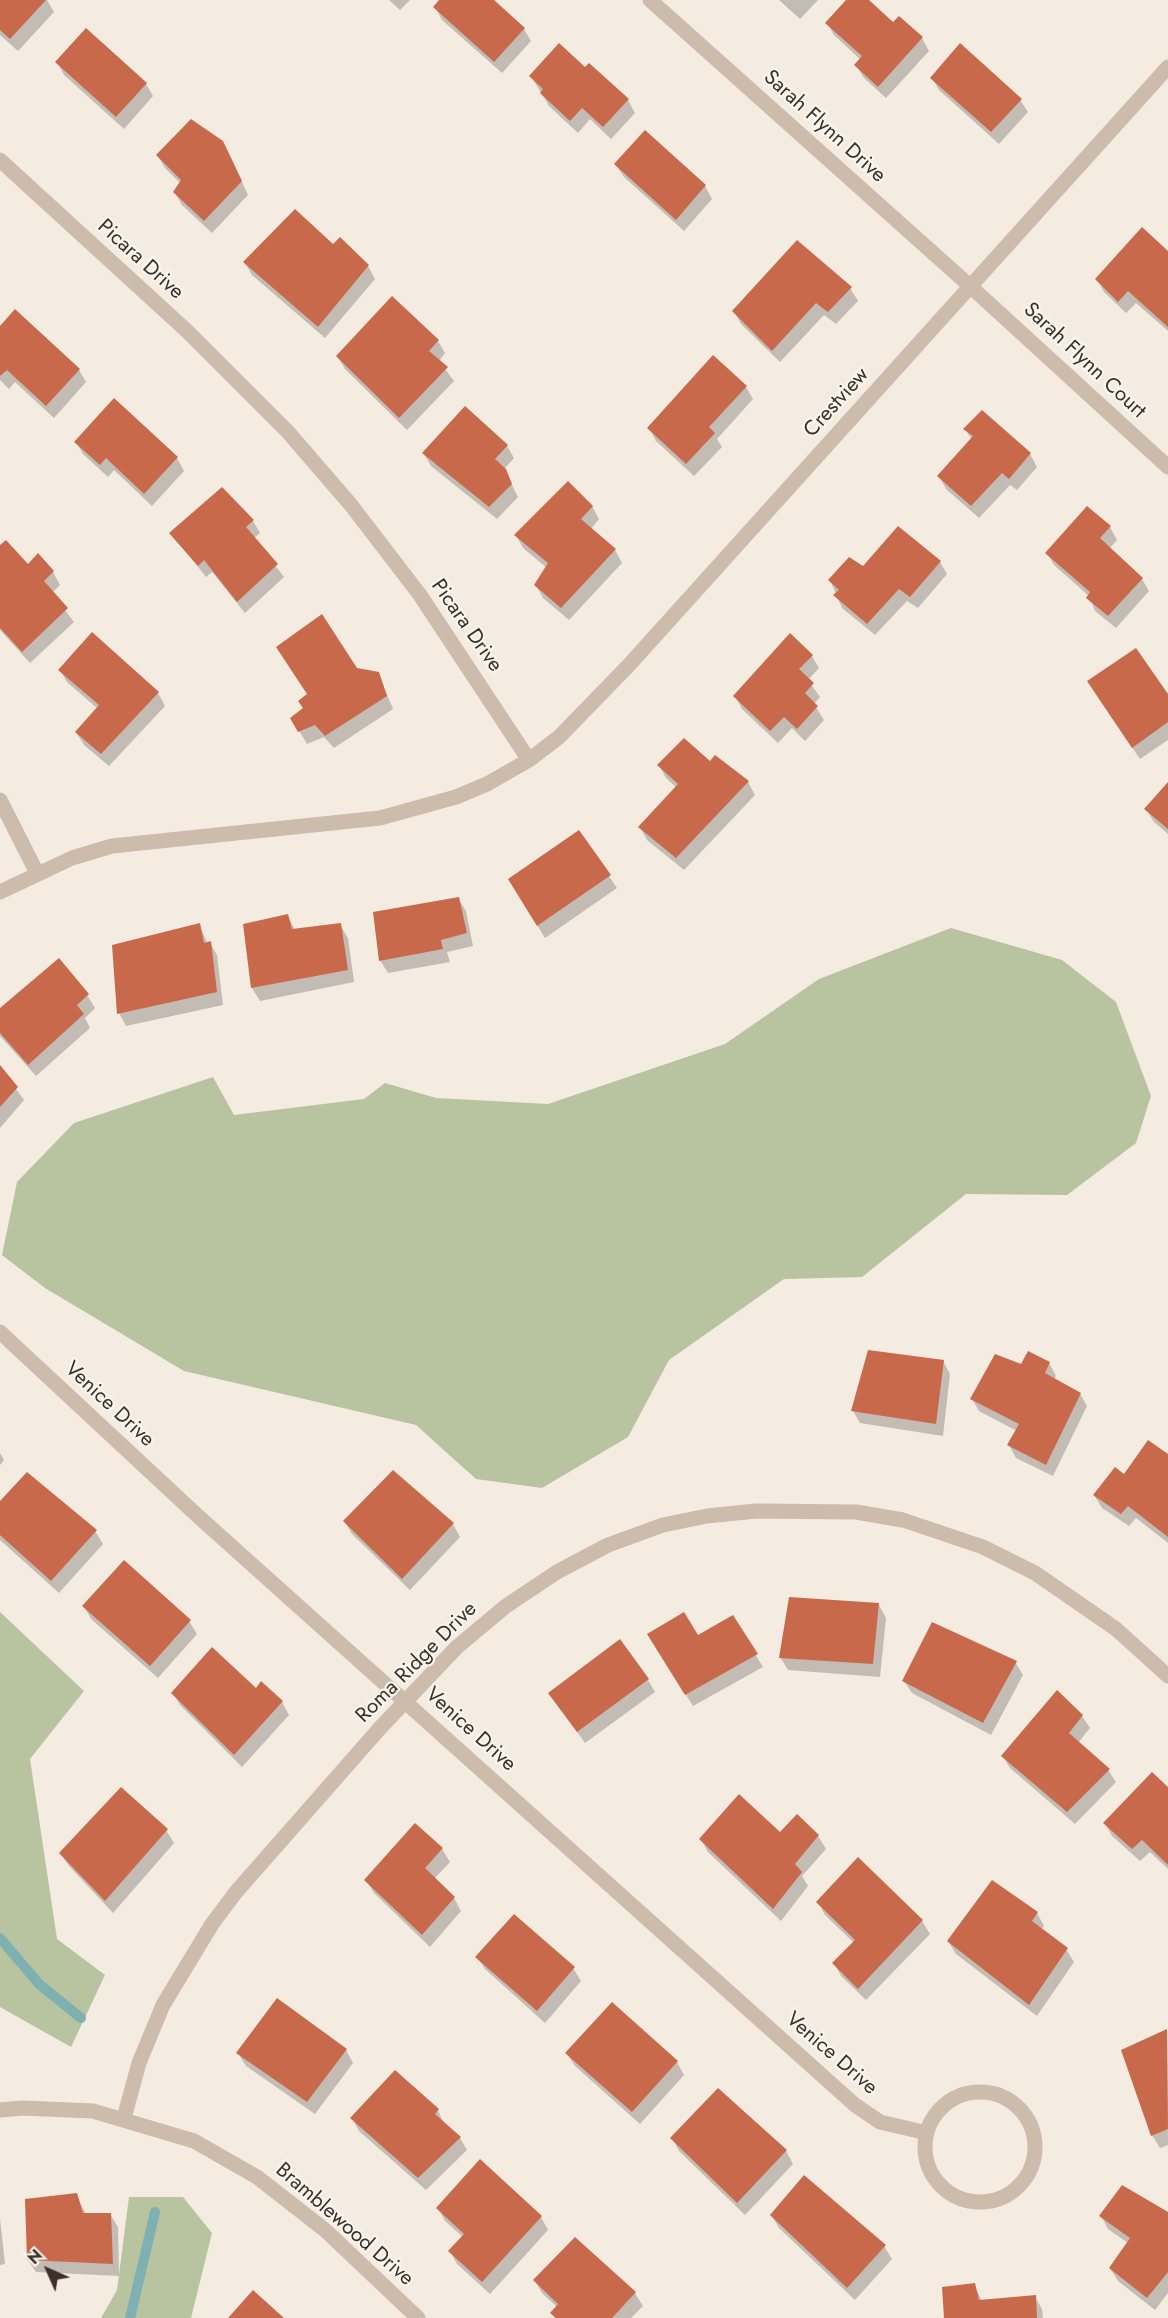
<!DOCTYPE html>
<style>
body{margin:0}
#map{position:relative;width:1168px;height:2318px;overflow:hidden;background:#f4ebe1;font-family:Jost,sans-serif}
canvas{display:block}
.north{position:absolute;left:18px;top:2240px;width:60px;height:60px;-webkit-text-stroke:4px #fbf5ee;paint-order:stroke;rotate:315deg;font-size:16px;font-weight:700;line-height:24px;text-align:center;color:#3b302b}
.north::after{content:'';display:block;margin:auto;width:21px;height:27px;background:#3b302b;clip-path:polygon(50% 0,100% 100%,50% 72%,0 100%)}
</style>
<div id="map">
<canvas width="1168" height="2318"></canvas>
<div class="north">N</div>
</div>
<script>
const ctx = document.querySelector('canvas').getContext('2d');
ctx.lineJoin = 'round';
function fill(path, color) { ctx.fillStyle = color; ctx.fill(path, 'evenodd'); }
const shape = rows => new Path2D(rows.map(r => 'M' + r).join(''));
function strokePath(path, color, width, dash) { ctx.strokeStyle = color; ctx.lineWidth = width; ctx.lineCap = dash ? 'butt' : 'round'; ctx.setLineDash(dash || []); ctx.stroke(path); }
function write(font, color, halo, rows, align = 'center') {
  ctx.font = font + ' Jost,sans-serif'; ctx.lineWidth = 4.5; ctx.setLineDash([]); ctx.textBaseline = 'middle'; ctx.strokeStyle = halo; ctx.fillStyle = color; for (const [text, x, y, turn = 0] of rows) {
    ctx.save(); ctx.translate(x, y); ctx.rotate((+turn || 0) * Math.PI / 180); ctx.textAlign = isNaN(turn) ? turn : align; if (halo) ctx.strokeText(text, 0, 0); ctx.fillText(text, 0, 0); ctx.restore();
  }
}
const green = shape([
 [951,928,1062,960,1116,1002,1151,1096,1136,1143,1067,1195,966,1194,862,1277,784,1279,669,1360,628,1437,542,1488,476,1479,416,1425,184,1371,45,1288,2,1255,17,1182,74,1123,213,1077,234,1115,364,1099,385,1083,436,1098,548,1104,725,1044,819,979],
 [0,1612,84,1691,30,1759,57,1939,105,1975,71,2047,0,2007],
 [129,2197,183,2197,212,2233,191,2318,101,2318,117,2290]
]);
const shadow = shape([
 [0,0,47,0,54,12,18,51,0,35],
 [389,0,410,0,400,10],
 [441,0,492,0,524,29,531,41,502,73,442,20,435,7],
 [779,0,818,0,800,19],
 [848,0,867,0,893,24,922,38,929,51,886,98,864,78,856,65,861,60,834,35,827,23],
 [57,62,146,84,153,96,124,129,64,75],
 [585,69,628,100,635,113,611,139,590,119,578,133,549,106,531,76],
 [932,78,1020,100,1028,112,999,144,939,90],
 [645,133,705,186,712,199,684,231,624,177,616,165],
 [158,156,230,156,248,195,212,233,182,205,175,193,181,184,165,168],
 [333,246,368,266,375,279,325,338,252,275,245,263],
 [1168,253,1168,331,1136,303,1126,313,1104,292,1097,279],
 [850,288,858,301,836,324,824,315,780,362,741,324,734,311],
 [0,328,79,370,86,382,54,418,15,382,9,389,0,380],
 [438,341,445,353,439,361,454,381,407,430,345,369,337,356],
 [746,387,753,399,717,439,722,447,694,476,656,441,649,428],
 [965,429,1030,454,1037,467,1017,490,1010,485,979,518,946,489,939,476,972,440],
 [76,442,177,458,184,471,152,506,114,470,108,477,83,454],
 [507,446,514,458,504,469,518,497,497,519,431,466,424,454],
 [592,506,599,519,591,529,615,550,622,563,569,620,543,598,536,585,547,568,523,548,516,535],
 [253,521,260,533,254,538,284,577,245,613,212,572,206,577,171,533],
 [1110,527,1117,540,1109,549,1142,579,1149,591,1116,628,1095,611,1089,596,1054,565,1047,553],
 [0,547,28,566,53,572,60,585,52,593,74,622,30,663,0,630],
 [940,562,947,574,918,608,907,601,875,635,842,608,830,580,864,568],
 [92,634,158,693,165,706,109,766,84,745,76,732,98,709,67,682,60,670],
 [812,656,819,668,808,680,820,697,814,704,824,720,805,741,792,728,778,743,742,709,735,696],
 [356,669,378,673,393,709,334,748,324,737,307,744,292,719],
 [1096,694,1168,696,1168,740,1140,759],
 [716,757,748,782,755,795,684,870,647,840,640,827,677,788,666,778,659,765,710,763],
 [1168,785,1168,834,1154,822,1146,809],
 [579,832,617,888,545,938,510,880],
 [458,898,466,911,473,946,447,952,450,962,388,973,380,960],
 [287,915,295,930,340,925,348,938,354,982,260,1001,252,988,245,925],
 [199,925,208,944,210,943,217,955,223,1005,126,1026,119,1013],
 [87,995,95,1008,85,1018,90,1028,36,1076,0,1036,0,1010],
 [0,1067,24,1100,0,1128],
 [943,1361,950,1374,943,1436,860,1423,853,1411],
 [1049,1363,1056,1376,1054,1380,1080,1394,1087,1406,1053,1476,1016,1458,1009,1445,1017,1431,979,1411,972,1399,1022,1366],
 [0,1453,4,1460,0,1465],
 [1168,1456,1168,1543,1136,1518,1129,1526,1102,1508,1094,1495,1124,1476],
 [0,1503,95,1531,103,1544,59,1593,0,1540],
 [345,1522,453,1524,460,1537,410,1590,352,1534],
 [879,1605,886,1618,880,1677,788,1670,780,1657],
 [84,1606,189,1621,197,1634,158,1678,91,1619],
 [732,1617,763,1667,693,1706,656,1647,697,1637],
 [1015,1662,1023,1675,991,1735,912,1693,904,1681],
 [648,1680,655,1692,585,1743,550,1693],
 [256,1690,282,1702,289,1715,242,1767,180,1705,173,1693],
 [1082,1716,1090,1728,1078,1743,1108,1770,1116,1782,1075,1824,1010,1768,1003,1756],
 [1168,1789,1168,1869,1150,1852,1140,1861,1112,1836,1105,1823],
 [416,1825,442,1849,450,1862,434,1879,454,1898,461,1911,430,1947,374,1893,366,1880],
 [166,1830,174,1843,113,1913,69,1866,61,1854],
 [780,1834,818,1836,826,1849,802,1876,808,1886,781,1921,708,1852,701,1839],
 [858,1860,922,1921,930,1934,866,2000,841,1976,834,1963,854,1943,825,1915,818,1902],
 [1037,1913,1044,1926,1041,1930,1066,1949,1074,1962,1037,2016,956,1954,948,1941],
 [477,1957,573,1968,581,1981,545,2023,485,1969],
 [1167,2030,1168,2145,1160,2148,1152,2135],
 [346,2050,353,2063,315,2114,246,2066,238,2053],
 [567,2054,677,2062,684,2075,640,2124,575,2066],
 [438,2110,444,2124,460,2138,467,2150,426,2190,359,2131,352,2118],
 [672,2138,786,2151,793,2164,745,2215,679,2151],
 [76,2195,86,2214,110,2214,118,2227,119,2276,36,2272,28,2260],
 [438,2208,541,2217,548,2230,490,2294,457,2264,450,2251,463,2237,445,2221],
 [1168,2214,1168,2293,1155,2310,1118,2281,1110,2268,1128,2243,1108,2229,1101,2216],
 [772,2216,884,2246,892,2259,855,2300,779,2228],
 [0,2219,5,2264,0,2265],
 [575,2239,635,2293,643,2306,631,2318,555,2318,552,2313,557,2307,542,2293,535,2281],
 [974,2285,982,2301,1035,2297,1042,2309,1043,2318,945,2318]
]);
const stream = shape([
 [0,1938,39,1984,81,2018],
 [130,2318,155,2212]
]);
const building = shape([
 [0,0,46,0,10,39,0,30],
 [439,0,494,0,525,28,494,62,433,7],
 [846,0,869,0,893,22,899,16,923,37,878,87,854,65,862,56,825,23],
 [86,28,147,83,116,117,55,62],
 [559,43,585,67,589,63,629,99,603,127,582,108,570,121,540,93,543,89,529,76],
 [960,43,1022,99,991,132,930,78],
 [191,119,223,141,242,181,204,221,173,192,181,180,156,155],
 [645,130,706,185,676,220,614,164],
 [295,209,333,244,340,237,369,265,318,327,243,262],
 [1142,227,1168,251,1168,327,1128,291,1118,302,1095,279],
 [797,240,852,287,828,312,816,303,772,351,732,311],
 [392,296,439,340,429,351,448,367,399,418,336,356],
 [15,309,80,369,46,406,7,370,0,376,0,326],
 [713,355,747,386,709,427,715,433,686,464,647,428],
 [114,398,178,457,144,494,106,458,100,465,74,442],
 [465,406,508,445,495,459,506,469,512,484,489,507,422,453],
 [982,410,1031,453,1009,479,1002,473,971,506,937,476,973,436,963,429],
 [568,481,593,506,581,519,616,549,561,608,534,585,548,563,514,535],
 [222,487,254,520,246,527,278,564,237,602,204,560,198,566,169,533],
 [1087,506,1111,526,1100,538,1143,578,1108,616,1086,598,1090,592,1045,553],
 [898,526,941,561,910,597,899,589,867,624,833,595,839,590,828,580,849,557,863,566],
 [6,540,28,564,38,553,54,571,44,581,68,608,22,652,0,628,0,545],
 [322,614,357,668,379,672,387,696,325,736,315,725,298,732,290,718,303,708,298,701,307,694,276,647],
 [92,632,159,692,101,754,75,732,99,705,58,670],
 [790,633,813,655,799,669,814,683,805,693,818,706,797,729,784,717,770,731,733,696],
 [1136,648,1168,694,1168,722,1132,748,1087,681],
 [684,738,710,761,715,755,749,781,676,858,638,827,678,784,657,765],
 [1168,782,1168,829,1144,809],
 [579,830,611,875,537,926,508,879],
 [459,897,467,933,441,940,443,949,379,961,373,912],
 [288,914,292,929,341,923,348,970,251,988,243,924],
 [200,923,204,943,211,941,217,992,117,1014,112,945],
 [59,958,89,994,77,1005,84,1014,28,1065,0,1033,0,1008],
 [0,1065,18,1087,0,1107],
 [868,1350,944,1360,936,1424,851,1411],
 [1028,1351,1050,1362,1045,1373,1081,1393,1046,1465,1007,1445,1019,1424,970,1399,995,1354,1021,1364],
 [1148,1440,1168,1454,1168,1537,1128,1506,1121,1514,1093,1495,1115,1467,1124,1474],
 [393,1470,454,1523,402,1579,343,1521],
 [27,1472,97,1530,51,1581,0,1535,0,1501],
 [124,1560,191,1620,150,1666,82,1606],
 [789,1597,879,1603,873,1664,779,1658],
 [684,1612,698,1635,733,1615,758,1654,685,1695,647,1634],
 [932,1622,1017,1661,983,1723,902,1681],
 [620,1639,649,1679,577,1732,548,1693],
 [212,1647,256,1688,261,1681,283,1701,234,1755,171,1693],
 [1057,1690,1083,1715,1069,1733,1110,1769,1067,1812,1001,1756],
 [1152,1772,1168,1787,1168,1865,1142,1840,1132,1849,1103,1823],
 [121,1787,168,1829,105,1901,59,1853],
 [739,1794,780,1832,797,1814,819,1835,795,1864,802,1872,773,1909,699,1839],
 [415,1823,443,1848,425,1868,455,1897,422,1935,364,1880],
 [858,1857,923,1920,858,1989,832,1963,855,1940,816,1902],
 [992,1880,1038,1912,1032,1921,1068,1948,1029,2005,947,1941],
 [514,1914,575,1967,537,2011,475,1957],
 [277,1998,347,2049,307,2102,236,2053],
 [612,2002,678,2061,632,2112,565,2053],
 [1167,2029,1168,2129,1151,2136,1121,2050],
 [395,2070,439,2109,435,2114,461,2137,418,2178,350,2118],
 [718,2088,787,2150,737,2203,670,2138],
 [480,2159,542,2216,482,2282,448,2251,464,2234,436,2208],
 [804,2175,886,2245,847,2288,770,2215],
 [1122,2185,1168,2212,1168,2272,1147,2298,1109,2268,1130,2238,1099,2216],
 [77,2193,83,2213,111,2213,113,2264,27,2260,25,2199],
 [575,2237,636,2292,612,2318,556,2318,550,2313,558,2304,533,2280],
 [975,2283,979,2300,1036,2295,1037,2318,944,2318,942,2287],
 [253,2290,284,2318,228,2318]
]);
const minor = shape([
 [650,0,970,286,1168,467],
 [0,160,187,331,288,432,351,505,420,595,529,760],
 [0,800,37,873],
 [0,892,72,858,112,846,380,818,456,797,487,784,529,760,559,737,629,665,1168,67],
 [0,1332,200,1518,855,2105,880,2122,927,2133],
 '925 2147a55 55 0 1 1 110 0a55 55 0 1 1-110 0Z',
 [0,2110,22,2108,93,2111,194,2141,257,2177,325,2230,418,2318],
 [124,2118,139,2063,163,2005,212,1924,236,1892,380,1728,457,1647,506,1606,557,1572,608,1545,663,1525,707,1516,756,1511,856,1512,903,1520,983,1547,1035,1573,1116,1629,1168,1676]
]);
const streetNames = [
 ["Sarah Flynn Drive",824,127,42],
 ["Picara Drive",140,260,42],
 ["Sarah Flynn Court",1084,361,43],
 ["Crestview",837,403,-48],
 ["Picara Drive",466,626,55],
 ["Venice Drive",109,1405,43],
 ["Roma Ridge Drive",417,1663,-45],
 ["Venice Drive",470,1730,42],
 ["Venice Drive",831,2054,41],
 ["Bramblewood Drive",344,2225,41]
];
fill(green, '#b8c4a0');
fill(shadow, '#0003');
strokePath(stream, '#7fb0b2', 10);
fill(building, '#c8694b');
strokePath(minor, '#cdbbac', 15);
write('21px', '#3b302b', '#fbf5ee', streetNames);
</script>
